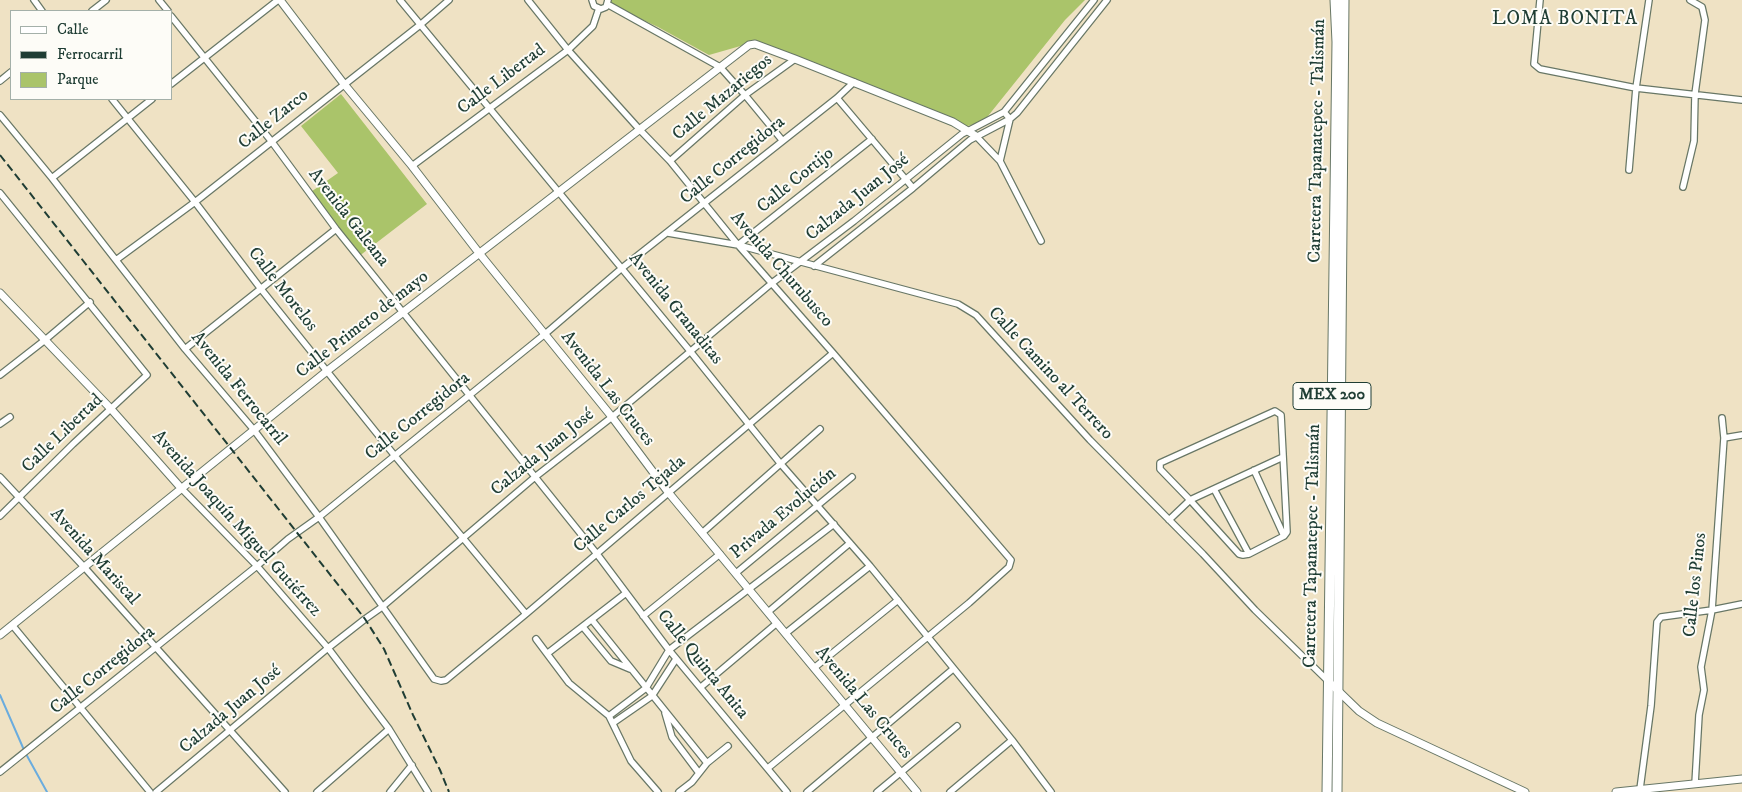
<!DOCTYPE html>
<meta charset="utf-8">
<style>
body{margin:0}
#map{position:relative;width:1742px;height:792px;overflow:hidden;background:#efe2c4;font-family:"IM FELL DW Pica",serif}
canvas{display:block}
.legend{position:absolute;left:10px;top:10px;width:162px;height:90px;box-sizing:border-box;background:#fdfcf7;border:1px solid #a4b0a9;margin:0;padding:6px 9px;list-style:none;font-size:15px;color:#1f3d34}
.legend li{display:flex;align-items:center;gap:10px;height:25px}
.legend b{width:25px;border:1px solid #a4b0a9}
</style>
<div id="map">
<canvas width="1742" height="792"></canvas>
<ul class="legend">
<li><b style="height:6px;background:#fff"></b>Calle</li>
<li><b style="height:6px;background:#1f3d34"></b>Ferrocarril</li>
<li><b style="height:14px;background:#aac46a"></b>Parque</li>
</ul>
</div>
<script>
const ctx = document.querySelector('canvas').getContext('2d');
ctx.lineJoin = 'round';
function fill(path, color) { ctx.fillStyle = color; ctx.fill(path, 'evenodd'); }
const shape = rows => new Path2D(rows.map(r => 'M' + r).join(''));
function strokePath(path, color, width, dash) { ctx.strokeStyle = color; ctx.lineWidth = width; ctx.lineCap = dash ? 'butt' : 'round'; ctx.setLineDash(dash || []); ctx.stroke(path); }
function write(font, color, halo, rows, align = 'center') {
  ctx.font = font + ' "IM FELL DW Pica",serif'; ctx.lineWidth = 4; ctx.setLineDash([]); ctx.textBaseline = 'middle'; ctx.strokeStyle = halo; ctx.fillStyle = color; for (const [text, x, y, turn = 0] of rows) {
    ctx.save(); ctx.translate(x, y); ctx.rotate((+turn || 0) * Math.PI / 180); ctx.textAlign = isNaN(turn) ? turn : align; if (halo) ctx.strokeText(text, 0, 0); ctx.fillText(text, 0, 0); ctx.restore();
  }
}
const green = shape([
 [610,0,1085,0,1065,20,984,121,958,129,909,107,780,54,744,45,709,55,658,27,613,6],
 [341,94,427,204,358,257,308,194,338,173,301,126]
]);
const stream = shape([
 [0,695,24,750],
 [26,754,47,792]
]);
const minor = shape([
 [34,0,42,11],
 [159,0,168,11],
 [400,0,690,351,780,463,870,566,1012,740,1051,792],
 [528,0,568,50,640,130,670,161,738,245,833,353,1011,560,1009,567,969,603,768,768],
 [592,0,594,6,601,9,606,7,608,0],
 [1540,0,1534,64,1540,69,1636,88,1742,100],
 [607,4,720,67,745,95,782,140],
 [92,11,106,0],
 [171,16,272,142,336,229,597,554,669,650,787,792],
 [0,81,11,72],
 [171,84,278,0],
 [837,98,913,188],
 [112,99,195,202,261,289,395,456,526,614],
 [1004,112,1010,119,1000,161,1041,241],
 [0,115,52,178,185,349,254,430,319,517,434,679,441,681,446,680,526,614,833,353],
 [976,136,1000,161],
 [670,161,745,95,795,59],
 [412,166,568,50,593,26,599,8],
 [1629,170,1636,88,1649,0],
 [52,178,152,99],
 [1683,187,1694,141,1695,94,1705,20,1702,7,1690,0],
 [0,193,147,375,73,444,0,516],
 [668,233,738,245,958,304,976,315,1090,440,1203,554,1255,610,1328,681],
 [738,245,872,139],
 [116,260,195,202,420,25,449,0],
 [814,266,913,188,970,140,1010,119,1017,113,1107,0],
 [185,349,336,229],
 [0,375,45,340,90,302],
 [0,424,10,417],
 [1724,438,1742,435],
 [1254,470,1284,536],
 [0,477,85,568,285,792],
 [181,488,257,566,328,648,389,729,428,792],
 [1214,489,1249,554],
 [1169,520,1190,500,1239,554,1243,555,1249,554,1284,536,1287,532,1281,415,1275,411,1160,463,1160,469,1190,500,1283,457],
 [702,533,820,429],
 [736,573,852,477],
 [768,612,850,543],
 [643,616,720,554],
 [592,620,707,763],
 [13,626,150,792],
 [583,627,611,661,630,669],
 [786,633,870,566],
 [536,639,569,683,609,716,631,761,658,792],
 [548,653,626,593],
 [814,668,898,600],
 [701,687,777,623],
 [665,713,672,737,699,773],
 [609,716,646,688,669,650,834,524],
 [613,723,652,696,676,659],
 [0,772,257,566,288,539,319,517,545,334,622,268,837,98,854,82],
 [1695,784,1699,715,1704,690,1701,667,1712,610,1724,438,1722,418],
 [1640,789,1651,706,1657,622,1661,617,1712,610,1742,604],
 [156,792,328,648,365,619,382,607,535,477,612,417,772,283,854,221,962,134,1004,112,1094,0],
 [317,792,389,729],
 [390,792,412,765],
 [679,792,692,782,707,763,728,746],
 [807,792,953,669],
 [877,792,957,726],
 [950,792,1012,740]
]);
const tertiary = shape([
 [280,0,344,84,412,166,479,253,612,417,668,492,917,792],
 [0,293,111,409,181,488],
 [0,635,327,371,749,45,755,44,795,59,953,122,976,136],
 [1328,681,1359,711,1377,723,1525,792],
 [1616,792,1742,779]
]);
const trunk = shape([
 [1327,792,1337,42,1335,0],
 [1337,792,1344,0]
]);
const rail = shape([
 [0,155,365,619,384,649,413,715,440,770,449,792]
]);
const shields = [
 [1332,396,78]
];
const shieldNames = [
 ["MEX 200",1332,396]
];
const streetNames = [
 ["Calle Libertad",502,80,-37],
 ["Calle Mazariegos",723,98,-40],
 ["Calle Zarco",274,120,-39],
 ["Carretera Tapanatepec - Talismán",1318,141,-89],
 ["Calle Corregidora",733,161,-39],
 ["Calle Cortijo",796,181,-39],
 ["Calzada Juan José",858,198,-39],
 ["Avenida Galeana",348,218,52],
 ["Avenida Churubusco",781,270,49],
 ["Calle Morelos",282,290,52],
 ["Avenida Granaditas",675,309,51],
 ["Calle Primero de mayo",363,325,-38],
 ["Calle Camino al Terrero",1050,374,47],
 ["Avenida Ferrocarril",238,389,51],
 ["Avenida Las Cruces",607,389,52],
 ["Calle Corregidora",418,417,-39],
 ["Calle Libertad",63,434,-44],
 ["Calzada Juan José",543,453,-39],
 ["Calle Carlos Tejada",630,505,-40],
 ["Privada Evolución",784,514,-40],
 ["Avenida Joaquín Miguel Gutiérrez",236,524,48],
 ["Carretera Tapanatepec - Talismán",1313,546,-89],
 ["Avenida Mariscal",94,557,48],
 ["Calle los Pinos",1696,585,-84],
 ["Calle Quinta Anita",702,665,51],
 ["Calle Corregidora",103,671,-39],
 ["Avenida Las Cruces",863,703,50],
 ["Calzada Juan José",231,710,-40]
];
const neighbourhoodNames = [
 ["LOMA BONITA",1565,20]
];
fill(green, '#aac46a');
strokePath(stream, '#6aacde', 2);
strokePath(minor, '#687766', 8);
strokePath(tertiary, '#687766', 9);
strokePath(trunk, '#687766', 11);
strokePath(minor, '#fff', 5.5);
strokePath(tertiary, '#fff', 7);
strokePath(trunk, '#fff', 9);
strokePath(rail, '#1f3d34', 2, [8, 4]);
for (const [x, y, w] of shields) { const box = new Path2D(); box.roundRect(x - w / 2, y - 13.5, w, 27, 4); ctx.fillStyle = '#fdfcf7'; ctx.fill(box); strokePath(box, '#1f3d34', 1); }
write('bold 16px', '#1f3d34', null, shieldNames);
write('18px', '#1f3d34', '#fdfcf7', streetNames);
ctx.letterSpacing = '1px';
write('19px', '#1f3d34', '#fdfcf7', neighbourhoodNames);
ctx.letterSpacing = '0px';
</script>
